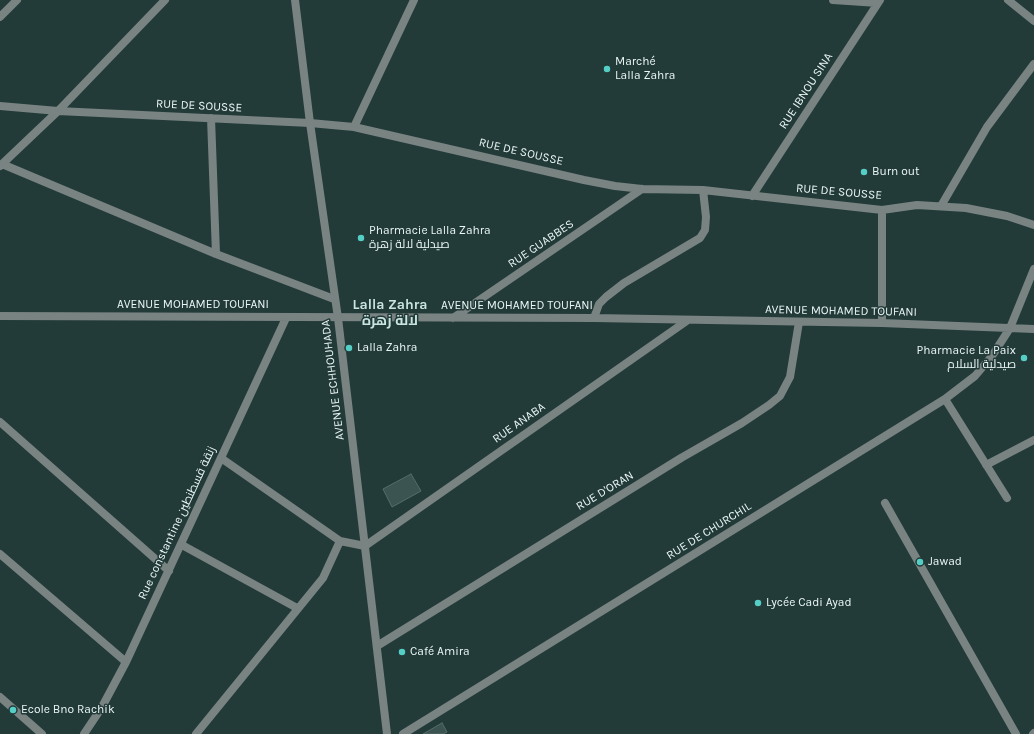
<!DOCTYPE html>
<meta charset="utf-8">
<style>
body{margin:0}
canvas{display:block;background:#223a38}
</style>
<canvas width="1034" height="734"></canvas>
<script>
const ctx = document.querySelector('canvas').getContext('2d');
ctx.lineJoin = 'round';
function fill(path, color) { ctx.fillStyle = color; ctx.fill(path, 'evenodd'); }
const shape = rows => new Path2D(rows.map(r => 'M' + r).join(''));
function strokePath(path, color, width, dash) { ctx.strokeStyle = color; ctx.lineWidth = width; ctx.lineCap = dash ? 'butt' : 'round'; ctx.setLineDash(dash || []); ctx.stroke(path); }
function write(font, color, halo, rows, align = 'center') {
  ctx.font = font + ' Karla,Cairo,sans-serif'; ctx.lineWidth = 3; ctx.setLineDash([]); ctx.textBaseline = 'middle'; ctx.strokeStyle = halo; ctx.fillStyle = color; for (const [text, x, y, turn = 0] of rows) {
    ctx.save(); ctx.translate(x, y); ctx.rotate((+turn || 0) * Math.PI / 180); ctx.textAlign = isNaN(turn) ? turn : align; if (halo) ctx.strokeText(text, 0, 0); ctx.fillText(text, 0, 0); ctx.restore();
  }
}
const building = shape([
 [411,474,421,491,392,507,383,489,411,474],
 [442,723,447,732,443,734,423,734,442,723]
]);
const minor = shape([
 [833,0,878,3],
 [1008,0,1034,21],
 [0,17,17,0],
 [0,106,58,111,310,123,354,127,584,180,615,186,642,189,703,190,882,210,917,205,966,208,1007,216,1034,225],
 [211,118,216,254],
 [354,127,414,0],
 [2,164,216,254,334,299],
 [0,166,58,111,165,0],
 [752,196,880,0],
 [941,206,987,127,1034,64],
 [0,316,594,318,882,323,1034,329],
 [453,318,642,189],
 [594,318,599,304,606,297,624,283,700,238,705,230,706,217,703,190],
 [882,323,882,210],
 [945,399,1007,498],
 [0,422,169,571],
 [221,458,340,541,365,546,688,320],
 [986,465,1034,440],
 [885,503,1016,734],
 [182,545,297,608],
 [0,554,126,662],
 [377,646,681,458,742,423,769,405,780,396,790,377,799,322],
 [0,697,42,734],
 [84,734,102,707,126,662,286,318],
 [196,734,323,578,340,541],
 [403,734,945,399,975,376,992,356,1010,328,1034,269]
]);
const tertiary = shape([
 [295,0,310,123,338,318,387,734],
 [1033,734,1034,733]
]);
const markers = [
 [607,69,4,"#55cec6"],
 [864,172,4,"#55cec6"],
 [361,238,4,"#55cec6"],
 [349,348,4,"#55cec6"],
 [1024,358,4,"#55cec6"],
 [920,562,4,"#55cec6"],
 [758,603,4,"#55cec6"],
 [402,652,4,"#55cec6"],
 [13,710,4,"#55cec6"]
];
const poiNames = [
 ["Marché",615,62],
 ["Lalla Zahra",615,76],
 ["Burn out",872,172],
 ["Pharmacie Lalla Zahra",369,231],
 ["صيدلية لالة زهرة",369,245],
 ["Lalla Zahra",357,348],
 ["Pharmacie La Paix",1016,351,"right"],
 ["صيدلية السلام",1016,365,"right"],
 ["Jawad",928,562],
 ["Lycée Cadi Ayad",766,603],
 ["Café Amira",410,652],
 ["Ecole Bno Rachik",21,710]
];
const streetNames = [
 ["RUE IBNOU SINA",806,91,-57],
 ["RUE DE SOUSSE",199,106,3],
 ["RUE DE SOUSSE",521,152,13],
 ["RUE DE SOUSSE",839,192,5],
 ["RUE GUABBES",541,244,-34],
 ["AVENUE MOHAMED TOUFANI",193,305],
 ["AVENUE MOHAMED TOUFANI",517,306],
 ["AVENUE MOHAMED TOUFANI",841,311,1],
 ["AVENUE ECHHOUHADA",333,380,-97],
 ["RUE ANABA",519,423,-35],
 ["RUE D'ORAN",605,491,-31],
 ["Rue constantine زنقة قسطنطين",177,523,-65],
 ["RUE DE CHURCHIL",709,531,-32]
];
const quarterNames = [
 ["Lalla Zahra",390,305],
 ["لالة زهرة",390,321]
];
fill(building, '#3b5351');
strokePath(building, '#546d6b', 1);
strokePath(minor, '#788382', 8);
strokePath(tertiary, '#788382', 8);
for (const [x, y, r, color] of markers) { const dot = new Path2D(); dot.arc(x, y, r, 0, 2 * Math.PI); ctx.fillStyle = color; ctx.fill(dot); strokePath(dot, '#223a38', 1.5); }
write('12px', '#e8f6f5', '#223a38', poiNames, 'left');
write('12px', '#e8f6f5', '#223a38', streetNames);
write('bold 14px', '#c9e5e2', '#223a38', quarterNames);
</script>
